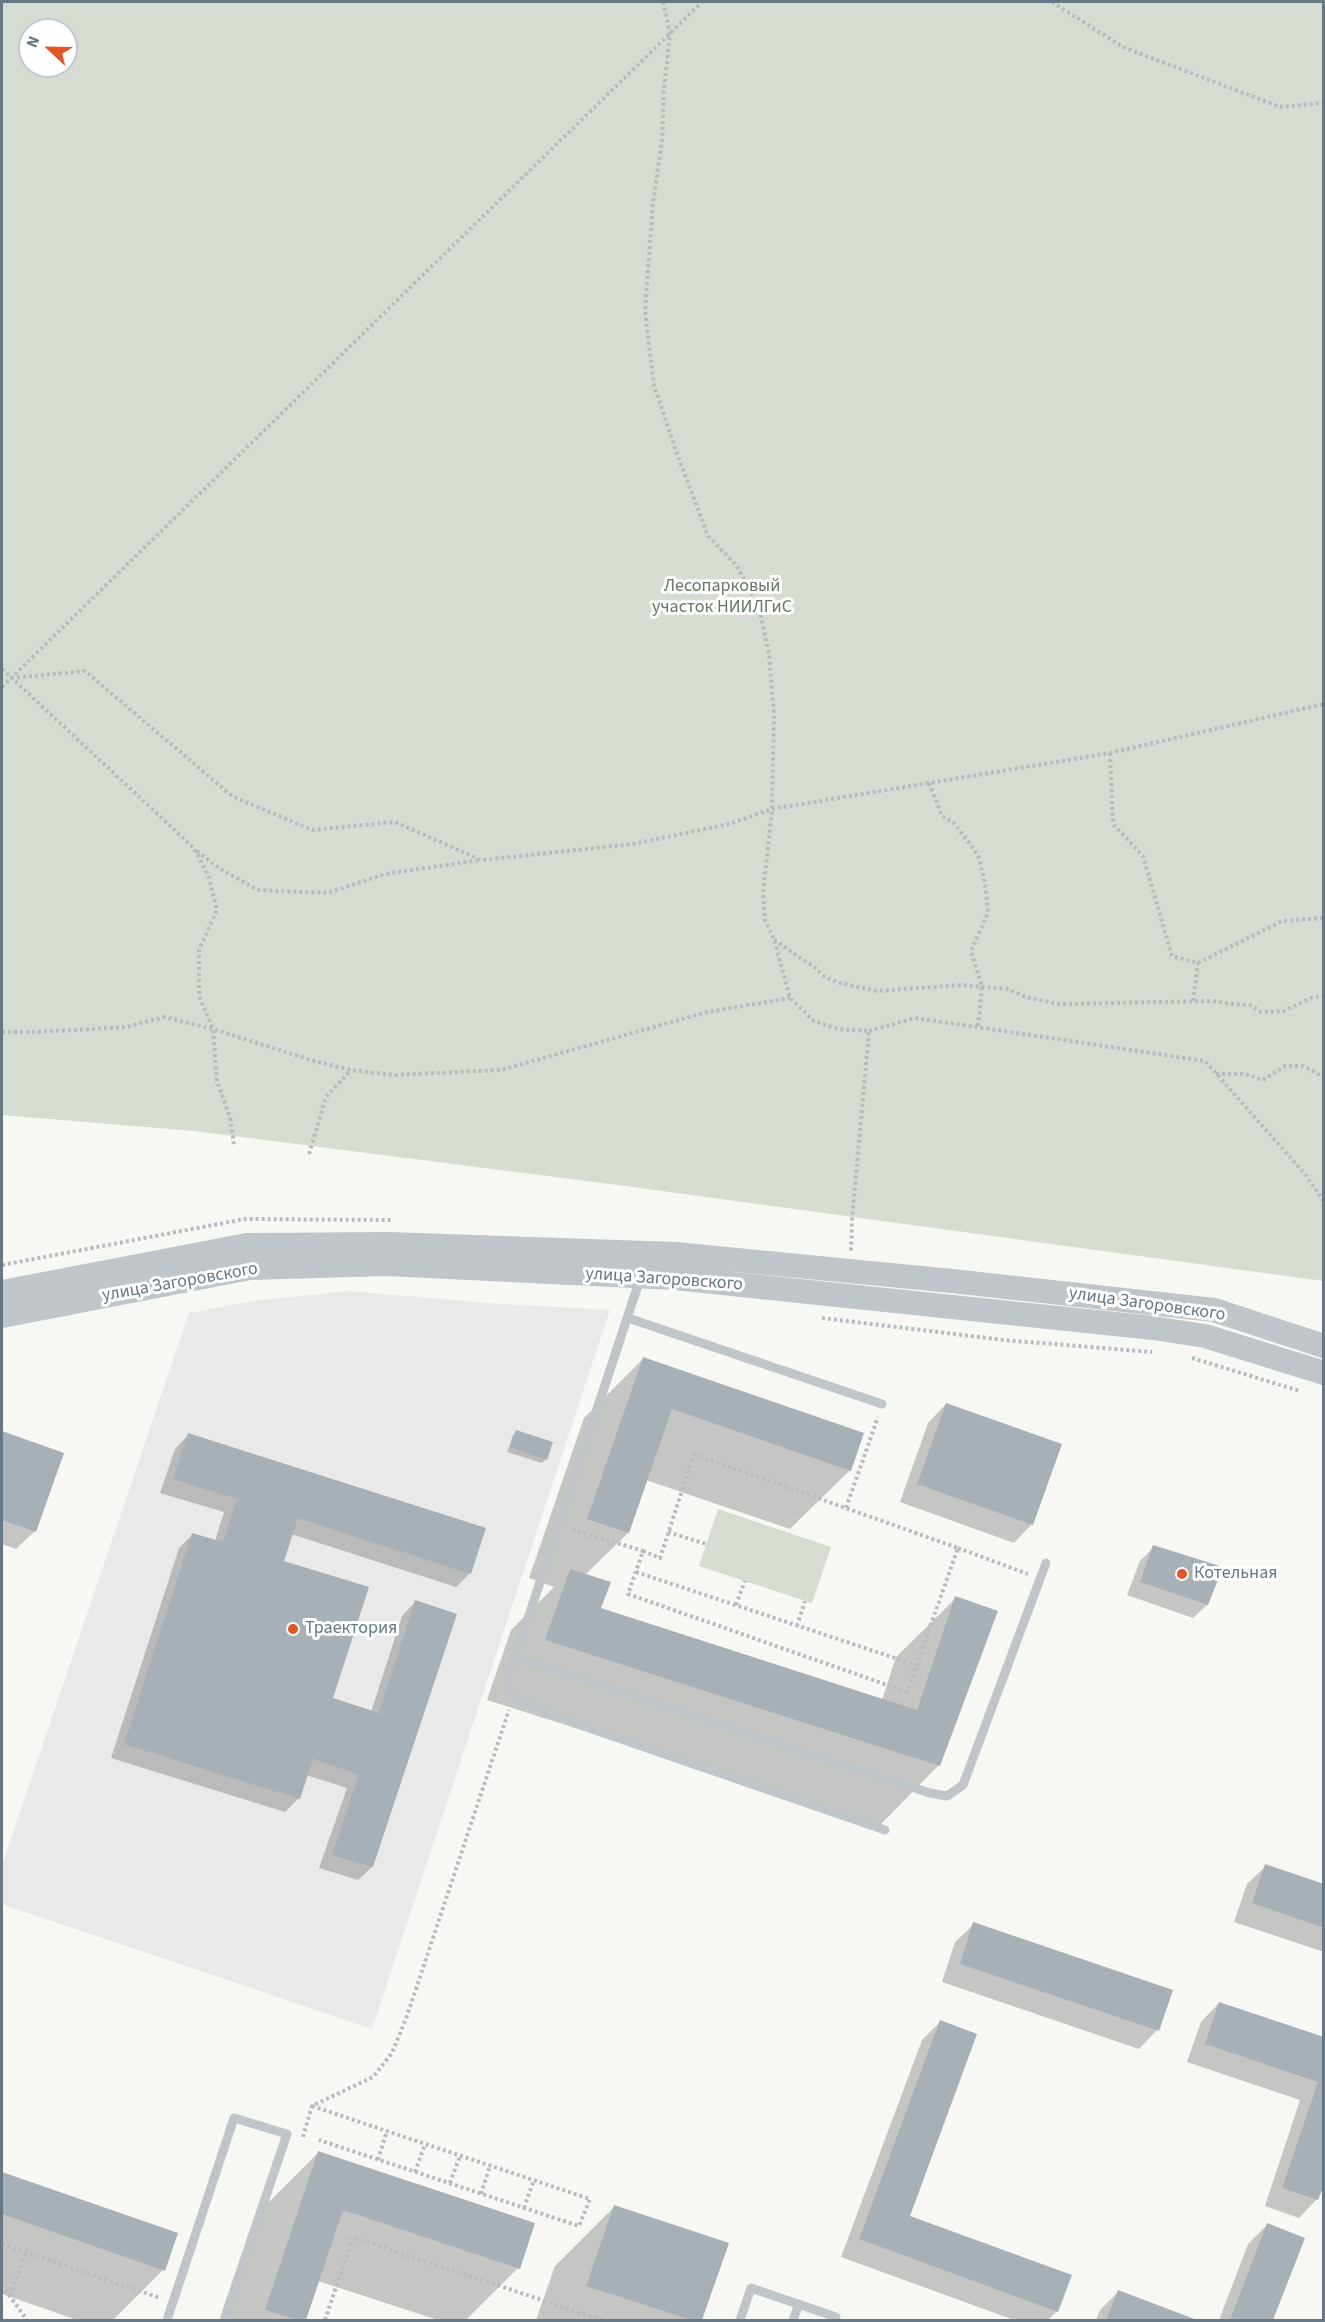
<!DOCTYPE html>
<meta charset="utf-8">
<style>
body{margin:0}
#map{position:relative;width:1325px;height:2322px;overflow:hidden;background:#f7f7f4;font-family:"Source Sans 3",sans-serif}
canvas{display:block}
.frame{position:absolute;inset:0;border:3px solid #667786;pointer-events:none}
.north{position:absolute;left:18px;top:18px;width:60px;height:60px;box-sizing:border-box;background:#fff;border:2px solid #c2c9cf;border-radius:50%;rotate:292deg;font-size:16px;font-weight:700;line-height:24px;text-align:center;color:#667786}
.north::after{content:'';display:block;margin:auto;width:21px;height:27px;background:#e55527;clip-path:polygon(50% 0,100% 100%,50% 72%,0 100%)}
</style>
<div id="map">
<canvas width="1325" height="2322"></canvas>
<div class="frame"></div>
<div class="north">N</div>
</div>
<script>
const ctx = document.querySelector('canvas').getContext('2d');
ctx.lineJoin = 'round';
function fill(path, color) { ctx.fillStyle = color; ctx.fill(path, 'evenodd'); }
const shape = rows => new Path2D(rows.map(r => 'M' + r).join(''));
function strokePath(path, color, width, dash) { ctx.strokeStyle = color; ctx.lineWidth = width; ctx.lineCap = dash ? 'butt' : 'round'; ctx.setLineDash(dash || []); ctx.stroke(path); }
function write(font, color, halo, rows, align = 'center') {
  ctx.font = font + ' "Source Sans 3",sans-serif'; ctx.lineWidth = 6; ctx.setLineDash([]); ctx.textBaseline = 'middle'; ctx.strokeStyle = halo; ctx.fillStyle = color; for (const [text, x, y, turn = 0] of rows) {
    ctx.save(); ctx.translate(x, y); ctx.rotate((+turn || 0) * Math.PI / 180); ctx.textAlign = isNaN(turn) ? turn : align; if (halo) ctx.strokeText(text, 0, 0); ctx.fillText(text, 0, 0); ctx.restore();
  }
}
const built = shape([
 [348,1291,500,1304,610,1310,372,2029,2,1904,2,1865,189,1313,254,1301]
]);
const green = shape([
 [2,2,1323,2,1323,1281,618,1185,194,1131,2,1115],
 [30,30,66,30,66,66,30,66],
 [718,1509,831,1547,812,1603,699,1566]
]);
const shadow = shape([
 [643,1359,850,1470,790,1529,646,1480,628,1533,585,1575,599,1609,882,1700,896,1657,956,1598,939,1765,880,1825,487,1700,511,1630,554,1587,529,1578,584,1418],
 [946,1404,1032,1524,1014,1543,900,1502,928,1423],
 [517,1431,546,1459,542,1463,507,1452,513,1435],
 [2,1433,62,1453,35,1531,16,1549,2,1544],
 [188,1435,470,1573,456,1587,291,1534,282,1562,331,1699,371,1712,402,1616,415,1602,372,1867,358,1880,319,1868,347,1788,306,1775,298,1799,285,1812,111,1758,179,1548,193,1534,215,1541,224,1512,160,1493,175,1449],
 [1154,1547,1221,1568,1207,1605,1193,1618,1127,1595,1140,1561],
 [1266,1866,1324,1886,1324,1952,1234,1922,1247,1884],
 [974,1924,1157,2030,1139,2049,942,1982,955,1942],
 [1219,2003,1324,2038,1317,2199,1299,2218,1265,2206,1300,2100,1187,2062,1201,2022],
 [940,2022,908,2217,1057,2311,1048,2320,1014,2320,841,2257,922,2040],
 [318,2153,518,2268,466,2320,438,2320,318,2281,305,2320,223,2320,259,2212],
 [2,2173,176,2234,163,2270,113,2320,77,2320,2,2294],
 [614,2207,727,2244,700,2320,536,2320,555,2266],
 [1267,2225,1303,2239,1272,2320,1219,2320,1248,2244],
 [1118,2292,1193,2320,1096,2320,1100,2310]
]);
const building = shape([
 [643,1357,864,1433,851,1471,672,1409,629,1533,587,1519],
 [946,1403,1062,1444,1033,1525,917,1484],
 [516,1430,553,1442,547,1460,510,1447],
 [2,1431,64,1453,36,1532,2,1520],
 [188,1433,486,1528,471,1574,298,1518,284,1561,369,1587,333,1698,379,1713,415,1600,457,1614,373,1867,332,1855,359,1774,313,1759,300,1799,124,1744,192,1533,223,1542,237,1499,173,1479],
 [1153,1545,1223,1567,1208,1605,1140,1582],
 [570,1569,611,1582,601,1608,917,1710,955,1596,998,1611,940,1766,545,1640],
 [1265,1864,1324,1884,1324,1928,1252,1903],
 [973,1922,1173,1990,1159,2031,960,1964],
 [1219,2002,1324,2037,1324,2185,1318,2200,1282,2188,1318,2082,1205,2044],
 [940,2020,977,2034,910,2216,1072,2275,1058,2312,859,2239],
 [318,2151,535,2223,520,2269,343,2210,306,2320,297,2320,265,2310],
 [2,2172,178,2233,165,2271,2,2214],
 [614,2205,729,2243,702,2320,691,2320,586,2286],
 [1267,2223,1305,2238,1273,2320,1230,2320],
 [1118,2290,1197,2320,1106,2320]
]);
const path = shape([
 [663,2,670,34,664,89,662,141,653,203,645,311,654,385,675,448,708,536,737,566,759,608,769,654,774,714,772,809,763,893,765,920,774,939,790,998,814,1021,838,1029,869,1031,852,1220,851,1251],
 [1052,2,1123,47,1280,107,1324,103],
 [2,669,194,848,209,877,217,910,199,950,199,996,213,1029,217,1081,230,1117,234,1144],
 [11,678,85,671,232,796,312,830,395,822,481,860,633,844,729,824,772,809,1110,753,1324,704],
 [2,687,702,2],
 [1110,753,1113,824,1143,856,1172,956,1198,963,1282,921,1324,918],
 [929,783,942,816,954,823,978,855,985,883,988,913,971,951,982,987,978,1027],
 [197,851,220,869,258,890,327,893,385,874,480,860],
 [774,940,814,967,825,977,840,983,877,991,961,985,1007,989,1026,997,1058,1004,1211,1001,1241,1005,1250,1005,1261,1012,1284,1011,1311,998,1324,996],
 [1193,1001,1198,963],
 [869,1031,915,1018,1205,1061,1305,1174,1324,1202],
 [2,1032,38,1032,126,1027,164,1017,213,1029,314,1061,351,1070,394,1075,501,1070,707,1012,790,998],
 [1216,1074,1245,1074,1263,1080,1285,1066,1303,1066,1324,1077],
 [309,1154,326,1097,351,1070],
 [2,1265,245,1219,393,1220],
 [822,1318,1004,1340,1152,1352],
 [1192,1358,1300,1391],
 [694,1454,958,1548,907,1692,628,1594,643,1551,660,1558,694,1454],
 [846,1508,878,1417],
 [572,1529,643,1551],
 [668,1532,706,1544],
 [958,1548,1028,1574],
 [636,1572,916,1665],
 [736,1605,745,1581],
 [797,1626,805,1601],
 [312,2106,590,2199,579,2226,319,2140],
 [303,2137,312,2106,373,2077,392,2053,407,2016,509,1710],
 [378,2160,387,2131],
 [415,2172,425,2144],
 [450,2183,460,2156],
 [481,2194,490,2166],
 [524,2208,534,2180],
 [2,2244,160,2298],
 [2,2285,27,2320],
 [10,2296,26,2252],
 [325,2320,353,2237,602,2320]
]);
const service = shape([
 [640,1279,507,1682,513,1698,592,1729,885,1830],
 [628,1318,882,1404],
 [516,1657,930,1793,947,1796,963,1785,1046,1563],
 [167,2320,234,2118,287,2134,224,2320],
 [740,2320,751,2288,836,2317,835,2320],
 [793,2320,799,2304]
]);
const tertiary = shape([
 [2,1292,247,1245,389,1244,675,1254,952,1281,1214,1310,1324,1346],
 [2,1316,250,1268,386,1264,675,1278,1153,1328,1205,1336,1324,1373]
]);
const markers = [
 [1182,1574,6,"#e55527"],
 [293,1629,6,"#e55527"]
];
const parkNames = [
 ["Лесопарковый",722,587],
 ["участок НИИЛГиС",722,608]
];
const streetNames = [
 ["улица Загоровского",664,1280,4],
 ["улица Загоровского",180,1283,-10],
 ["улица Загоровского",1147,1305,8]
];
const poiNames = [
 ["Котельная",1194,1574],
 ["Траектория",305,1629]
];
fill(built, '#e8e9e8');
fill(green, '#d7dcd3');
fill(shadow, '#0003');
fill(building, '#a7b0b6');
strokePath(path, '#b8bcbf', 4, [3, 3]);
strokePath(service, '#c0c5c9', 9);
strokePath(tertiary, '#c0c5c9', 24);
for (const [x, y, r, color] of markers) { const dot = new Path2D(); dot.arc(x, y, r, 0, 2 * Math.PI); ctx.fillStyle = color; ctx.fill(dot); strokePath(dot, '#fff', 2); }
write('18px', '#657861', '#fff', parkNames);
write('18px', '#667786', '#fff', streetNames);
write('18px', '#667786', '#fff', poiNames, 'left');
</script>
